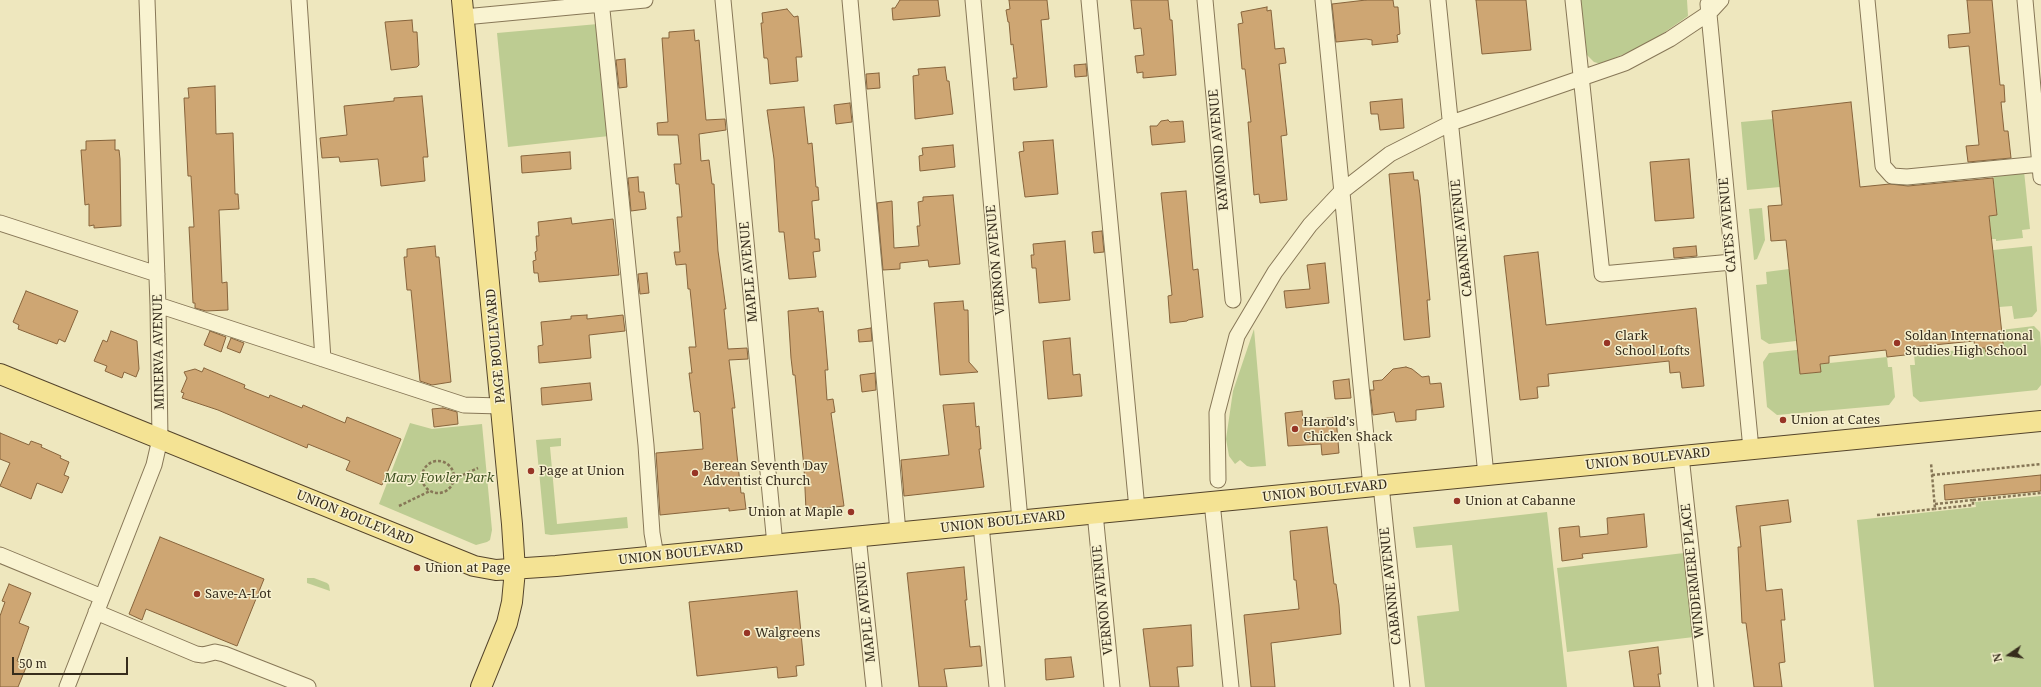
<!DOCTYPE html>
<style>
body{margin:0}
#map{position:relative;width:2041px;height:687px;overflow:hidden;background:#eee7be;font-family:"Noto Serif",serif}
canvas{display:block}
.north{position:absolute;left:1989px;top:635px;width:40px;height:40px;-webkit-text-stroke:3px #f6f0ce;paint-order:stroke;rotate:257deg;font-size:11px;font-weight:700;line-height:16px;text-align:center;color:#362c1c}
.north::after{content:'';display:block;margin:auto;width:14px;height:18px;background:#362c1c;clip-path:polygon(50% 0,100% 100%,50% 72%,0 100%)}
.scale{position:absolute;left:12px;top:657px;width:116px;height:18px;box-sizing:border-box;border:2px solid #362c1c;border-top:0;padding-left:5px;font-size:12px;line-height:14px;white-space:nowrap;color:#362c1c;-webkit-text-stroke:3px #f6f0ce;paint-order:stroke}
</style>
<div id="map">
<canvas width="2041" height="687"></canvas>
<div class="north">N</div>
<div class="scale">50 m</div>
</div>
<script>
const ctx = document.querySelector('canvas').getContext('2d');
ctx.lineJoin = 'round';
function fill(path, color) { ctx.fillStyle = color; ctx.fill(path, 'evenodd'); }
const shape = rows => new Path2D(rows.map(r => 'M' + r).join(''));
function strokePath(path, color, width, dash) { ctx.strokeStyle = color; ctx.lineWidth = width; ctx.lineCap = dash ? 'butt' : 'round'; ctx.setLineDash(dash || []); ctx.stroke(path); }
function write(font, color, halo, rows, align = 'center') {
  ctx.font = font + ' "Noto Serif",serif'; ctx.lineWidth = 3; ctx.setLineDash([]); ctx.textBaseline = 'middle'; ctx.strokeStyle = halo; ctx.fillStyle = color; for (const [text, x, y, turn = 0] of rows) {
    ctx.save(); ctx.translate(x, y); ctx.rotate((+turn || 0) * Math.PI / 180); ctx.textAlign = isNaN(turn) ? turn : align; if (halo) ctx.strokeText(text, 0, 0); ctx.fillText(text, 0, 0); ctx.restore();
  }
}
const green = shape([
 [1577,0,1687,0,1688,16,1649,43,1601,64,1594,62,1585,53],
 [598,24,609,136,508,147,497,33],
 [1773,119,1780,187,1747,190,1741,122],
 [2024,171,2030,229,2022,230,2023,238,1996,241,1996,239,1992,239,1989,216,1997,215,1993,174],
 [1762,208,1765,240,1757,259,1754,260,1749,209],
 [2032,246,2037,311,2032,317,2014,319,2012,306,1999,307,1993,250],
 [1789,269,1796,341,1769,344,1761,339,1756,285,1767,284,1766,272],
 [2034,326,2040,332,2041,348,2041,385,2037,390,1920,402,1913,396,1910,365,1915,365,1914,354,1985,348,1986,354,2003,352,2001,330],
 [1254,329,1266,466,1251,467,1247,466,1240,460,1235,464,1229,456,1226,439,1233,391],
 [1797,350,1800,374,1821,372,1820,364,1887,357,1888,367,1892,367,1895,397,1889,405,1777,415,1767,407,1763,362,1769,353],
 [410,423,432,429,482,424,492,530,490,540,487,542,476,545,379,504],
 [561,438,561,446,550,447,557,524,627,517,628,528,551,535,545,534,536,440],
 [2041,496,2041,687,1874,687,1857,520,1976,507,1975,502],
 [1547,512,1567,687,1425,687,1417,616,1459,611,1452,545,1416,548,1413,527],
 [1684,553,1694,637,1567,652,1557,568],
 [307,578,314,578,327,583,329,585,330,591,307,583]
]);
const building = shape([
 [900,0,938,0,940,16,893,20,892,8,895,8,900,0],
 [1009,0,1047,0,1049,19,1041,20,1047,87,1014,90,1013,78,1017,78,1013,44,1011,45,1009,22,1008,22,1006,10,1010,9,1009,0],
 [1131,0,1168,0,1170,20,1172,20,1176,75,1143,78,1143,72,1137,73,1135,56,1144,55,1141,28,1134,29,1131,0],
 [1366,0,1393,0,1394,7,1398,7,1400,34,1397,35,1398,42,1372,45,1372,40,1366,39,1336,42,1332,4,1366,0],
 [1476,0,1526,0,1531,50,1482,54,1476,0],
 [1967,0,1992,0,2000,85,2004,85,2005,102,2001,102,2004,131,2008,131,2011,158,1968,162,1966,146,1979,145,1969,46,1949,48,1948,35,1970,33,1967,0],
 [1267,7,1267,11,1271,10,1275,49,1284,48,1286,63,1279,64,1287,135,1281,136,1287,200,1260,203,1259,194,1254,195,1248,122,1251,122,1245,69,1242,69,1238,24,1243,23,1241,12,1267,7],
 [787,9,794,17,798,16,802,57,796,57,798,81,770,84,768,60,767,58,764,58,761,23,763,23,762,13,787,9],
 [412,20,413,32,417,32,419,65,417,67,391,70,385,22,412,20],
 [694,30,695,41,699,40,706,120,725,119,726,130,699,134,701,161,709,160,712,184,714,184,718,251,726,309,724,309,728,349,747,348,748,359,729,360,735,408,732,408,741,493,744,493,746,509,729,511,729,508,660,515,656,453,703,449,700,413,698,411,694,412,689,373,692,373,689,347,696,347,690,289,688,289,686,264,676,265,674,252,680,252,677,217,682,217,679,184,676,184,674,164,681,164,678,135,658,135,657,123,668,122,662,38,669,38,669,32,694,30],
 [625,59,627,87,619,88,616,60,625,59],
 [1086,64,1087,76,1075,77,1074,65,1086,64],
 [945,67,947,81,949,81,953,114,915,119,913,76,919,75,918,69,945,67],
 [879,73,880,88,867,89,866,74,879,73],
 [215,86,216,134,233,133,235,194,238,194,239,209,219,210,222,283,227,282,228,310,206,311,195,308,195,303,193,303,189,227,194,227,191,176,188,176,184,98,189,98,188,88,215,86],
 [422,96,428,157,423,157,425,181,381,186,378,159,340,162,339,157,322,158,320,138,347,135,344,106,394,101,394,98,422,96],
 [1402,99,1404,128,1380,130,1378,114,1371,114,1370,102,1402,99],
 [1851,102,1860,187,1890,184,1908,186,1993,178,1997,215,1989,216,2004,352,1986,354,1985,348,1975,348,1974,341,1913,347,1914,354,1887,357,1886,350,1829,356,1829,363,1820,364,1821,372,1800,374,1786,240,1771,241,1768,206,1782,205,1772,111,1851,102],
 [850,103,852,122,836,124,834,105,850,103],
 [804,107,808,144,812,143,816,187,818,187,819,200,812,201,812,204,815,239,819,239,820,251,813,252,816,277,789,279,784,232,779,232,774,159,767,110,804,107],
 [1168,120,1170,122,1183,121,1185,142,1152,145,1150,126,1157,126,1161,121,1168,120],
 [115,140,115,150,119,150,120,159,121,226,94,228,94,225,89,226,89,204,85,205,81,150,86,150,86,141,115,140],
 [1053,140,1058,194,1025,197,1019,152,1024,151,1023,142,1053,140],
 [953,145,955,167,920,171,919,156,923,155,922,148,953,145],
 [570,152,571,169,522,173,521,156,570,152],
 [1689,159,1694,218,1655,221,1650,162,1689,159],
 [1413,172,1414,180,1418,180,1420,195,1430,300,1427,300,1430,337,1404,340,1389,174,1413,172],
 [638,177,639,192,644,192,646,209,631,211,628,178,638,177],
 [1186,191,1193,270,1198,269,1203,317,1188,320,1187,321,1170,323,1168,296,1172,295,1161,193,1186,191],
 [953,195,960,264,929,267,928,260,900,263,900,269,883,270,877,203,892,201,894,248,919,246,917,226,920,226,918,202,923,201,923,197,953,195],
 [571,218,572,224,613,219,619,275,539,282,538,273,534,273,533,261,536,260,535,252,537,251,536,236,539,236,538,222,571,218],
 [1102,231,1104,252,1094,253,1092,232,1102,231],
 [1065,241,1070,300,1039,303,1036,268,1032,268,1031,255,1034,255,1033,244,1065,241],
 [435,246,436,257,439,257,451,382,432,385,420,381,411,290,407,290,404,257,407,257,407,249,435,246],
 [1696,246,1697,256,1674,258,1673,248,1696,246],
 [1538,252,1546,325,1696,308,1704,386,1682,388,1680,372,1670,373,1669,361,1548,374,1549,386,1537,387,1538,398,1520,400,1504,256,1538,252],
 [1325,263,1329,303,1286,308,1284,291,1310,289,1307,265,1325,263],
 [647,273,649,293,640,294,638,274,647,273],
 [26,291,78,311,65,342,59,339,57,344,18,329,19,325,13,322,26,291],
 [963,301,964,310,968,310,969,362,978,372,940,375,934,303,963,301],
 [818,308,819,312,823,311,828,370,825,370,827,400,833,399,835,412,831,413,844,506,806,510,804,468,795,375,793,375,791,358,788,311,818,308],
 [587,315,587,319,623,315,625,331,589,335,591,358,539,363,538,346,543,345,541,322,571,319,571,316,587,315],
 [871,328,872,341,859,342,858,330,871,328],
 [111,331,137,341,139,369,136,377,124,372,122,378,105,371,107,366,94,361,103,340,107,342,111,331],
 [210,331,226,337,221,352,204,345,210,331],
 [231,338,244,343,240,353,227,348,231,338],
 [1070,338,1073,375,1080,374,1082,396,1048,399,1043,341,1070,338],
 [1406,367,1412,369,1422,377,1429,376,1430,384,1441,383,1444,407,1416,410,1416,420,1396,422,1394,412,1373,415,1370,390,1374,390,1373,381,1382,380,1393,369,1406,367],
 [204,368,245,385,244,388,269,398,270,395,302,408,303,405,345,423,347,417,401,439,382,485,346,470,350,461,308,444,307,448,218,410,182,398,184,393,181,392,187,378,184,372,195,369,202,372,204,368],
 [875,373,876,390,862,392,860,375,875,373],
 [1349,379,1351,398,1335,399,1333,381,1349,379],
 [590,383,592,400,542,405,541,388,590,383],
 [974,403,976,427,979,426,981,449,979,449,984,487,904,496,901,460,949,455,943,405,974,403],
 [443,408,457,412,458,424,434,427,432,409,443,408],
 [1302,411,1303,421,1336,417,1339,453,1322,455,1321,444,1288,446,1285,413,1302,411],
 [0,433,29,445,31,441,42,445,41,447,61,456,60,458,69,462,64,475,69,477,62,493,37,483,31,499,0,486,10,463,0,459,0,433],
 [2041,475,2041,491,1945,500,1944,485,2041,475],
 [1788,500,1791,522,1760,526,1766,591,1782,589,1785,620,1781,620,1785,662,1779,663,1782,687,1754,687,1746,623,1742,623,1738,547,1741,547,1736,506,1788,500],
 [1644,514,1647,547,1582,554,1583,558,1562,561,1559,528,1579,526,1580,537,1608,534,1607,518,1644,514],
 [1327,527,1334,584,1336,584,1339,605,1341,634,1271,643,1275,687,1251,687,1244,615,1299,609,1296,580,1294,580,1290,531,1327,527],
 [160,537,264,579,237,646,146,609,142,620,129,614,160,537],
 [964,567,967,600,965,600,970,647,980,646,982,666,944,669,947,687,919,687,907,573,964,567],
 [9,584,31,593,19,623,29,627,17,661,27,665,18,687,0,687,0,616,5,602,2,601,9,584],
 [797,591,804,665,796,666,797,676,778,678,777,667,697,676,689,602,797,591],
 [1191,625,1193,666,1177,667,1179,687,1150,687,1143,629,1191,625],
 [1658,647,1661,674,1658,674,1660,687,1634,687,1629,651,1658,647],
 [1071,657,1074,677,1046,680,1045,659,1071,657]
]);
const path = shape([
 '422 477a16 16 0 1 1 32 0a16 16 0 1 1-32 0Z',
 [1932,475,2041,464],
 [454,479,478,468],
 [1973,500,2041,493],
 [1935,504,1973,500,1973,505,1935,509],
 [399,506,430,491],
 [1877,515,1935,509,1931,463]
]);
const minor = shape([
 [299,0,323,359],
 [601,0,646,445,652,533,656,556],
 [723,0,775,545],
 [850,0,898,532],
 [973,0,1020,520],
 [1089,0,1137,509],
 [1205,0,1233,300],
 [1323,0,1371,487],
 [1438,0,1486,475],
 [1573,0,1602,274,1732,262],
 [1867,0,1883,166,1892,176,1907,177,2040,164],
 [2025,0,2041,177],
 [1708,4,1751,449],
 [464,17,645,0],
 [0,223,157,274],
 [158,305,464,405,501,406],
 [1681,456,1706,687],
 [1218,480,1217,413,1237,336,1275,272,1310,225,1341,192,1390,154,1451,123,1625,63,1670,39,1709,13,1721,0],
 [1381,485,1402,687],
 [1212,502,1231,687],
 [1095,513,1112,687],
 [981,525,997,687],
 [858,536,874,687],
 [0,555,102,597],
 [96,612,196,654,203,655,215,652,224,654,308,687],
 [67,687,154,465,160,439,158,305,147,0]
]);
const major = shape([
 [462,0,512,524,515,570,512,602,507,623,481,687],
 [0,374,474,566,496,570,556,566,2041,421]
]);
const markers = [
 [1607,343,4,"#973526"],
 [1897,343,4,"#973526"],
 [1783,420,4,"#973526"],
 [1295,429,4,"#973526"],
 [531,471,4,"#973526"],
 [695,473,4,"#973526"],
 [1457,501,4,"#973526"],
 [851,512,4,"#973526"],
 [417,568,4,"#973526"],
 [197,594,4,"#973526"],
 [747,633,4,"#973526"]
];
const streetNames = [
 ["RAYMOND AVENUE",1219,150,-95],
 ["CATES AVENUE",1728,225,-95],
 ["CABANNE AVENUE",1462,238,-96],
 ["VERNON AVENUE",996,260,-95],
 ["MAPLE AVENUE",749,272,-95],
 ["PAGE BOULEVARD",496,346,-95],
 ["MINERVA AVENUE",159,352,-91],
 ["UNION BOULEVARD",1648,459,-6],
 ["UNION BOULEVARD",1325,491,-6],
 ["UNION BOULEVARD",355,518,22],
 ["UNION BOULEVARD",1003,522,-6],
 ["UNION BOULEVARD",681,554,-6],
 ["WINDERMERE PLACE",1693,571,-96],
 ["CABANNE AVENUE",1391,586,-96],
 ["VERNON AVENUE",1103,600,-96],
 ["MAPLE AVENUE",866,612,-96]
];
const poiNames = [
 ["Clark",1615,336],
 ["School Lofts",1615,351],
 ["Soldan International",1905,336],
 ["Studies High School",1905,351],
 ["Union at Cates",1791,420],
 ["Harold's",1303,422],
 ["Chicken Shack",1303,437],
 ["Berean Seventh Day",703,466],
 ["Adventist Church",703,481],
 ["Page at Union",539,471],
 ["Union at Cabanne",1465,501],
 ["Union at Maple",843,512,"right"],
 ["Union at Page",425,568],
 ["Save-A-Lot",205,594],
 ["Walgreens",755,633]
];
const parkNames = [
 ["Mary Fowler Park",439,478]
];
fill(green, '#bdcc92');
fill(building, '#cea673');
strokePath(building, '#87643c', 1);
strokePath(minor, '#877757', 17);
strokePath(major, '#54442b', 22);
strokePath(path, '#877757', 2.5, [3, 2]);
strokePath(minor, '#f9f3d1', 15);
strokePath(major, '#f4e394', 20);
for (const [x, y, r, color] of markers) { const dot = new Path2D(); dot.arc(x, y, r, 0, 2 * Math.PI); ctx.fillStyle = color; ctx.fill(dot); strokePath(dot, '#f6f0ce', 1.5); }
write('13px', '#362c1c', '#f6f0ce', streetNames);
write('13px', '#362c1c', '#f6f0ce', poiNames, 'left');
write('italic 13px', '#405322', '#f6f0ce', parkNames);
</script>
